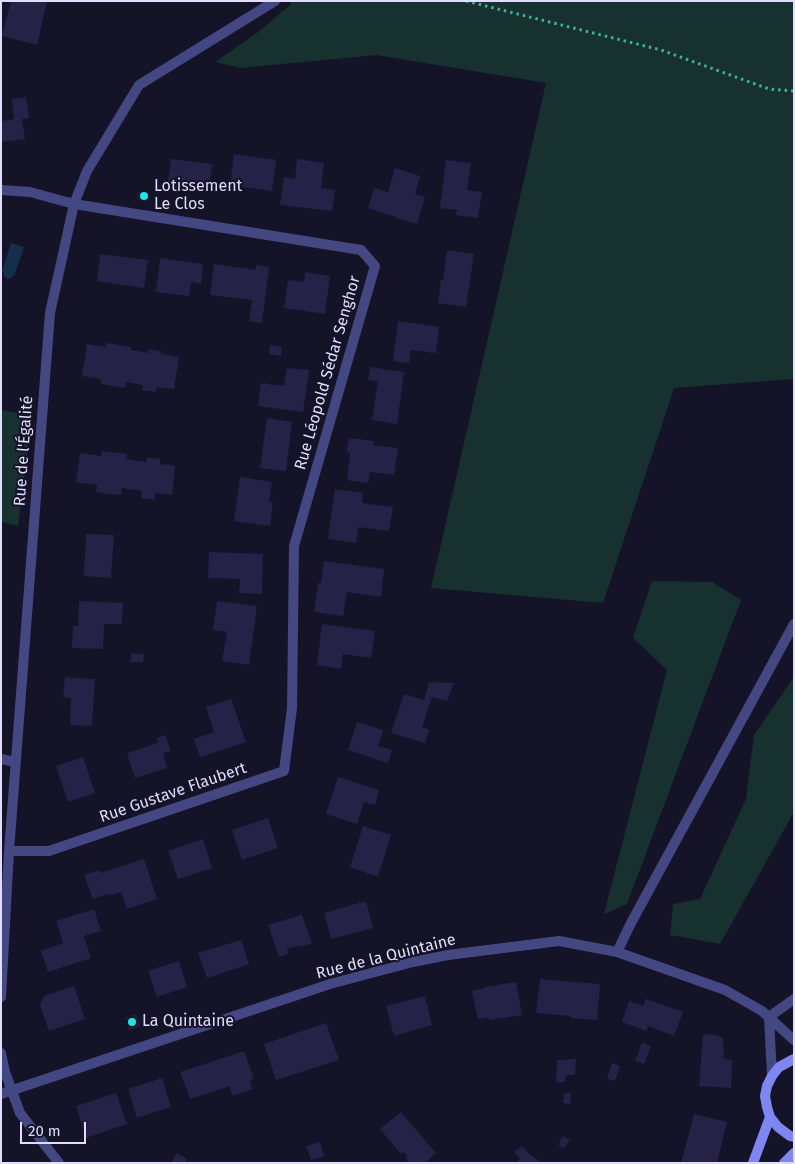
<!DOCTYPE html>
<meta charset="utf-8">
<style>
body{margin:0}
#map{position:relative;width:795px;height:1164px;overflow:hidden;background:#151328;font-family:"Fira Sans",sans-serif}
canvas{display:block}
.frame{position:absolute;inset:0;border:2px solid #dfdefc;pointer-events:none}
.scale{position:absolute;left:20px;top:1122px;width:66px;height:22px;box-sizing:border-box;border:2px solid #dfdefc;border-top:0;padding-left:6px;font-size:15px;line-height:18px;white-space:nowrap;color:#dfdefc;-webkit-text-stroke:4px #151328;paint-order:stroke}
</style>
<div id="map">
<canvas width="795" height="1164"></canvas>
<div class="frame"></div>
<div class="scale">20 m</div>
</div>
<script>
const ctx = document.querySelector('canvas').getContext('2d');
ctx.lineJoin = 'round';
function fill(path, color) { ctx.fillStyle = color; ctx.fill(path, 'evenodd'); }
const shape = rows => new Path2D(rows.map(r => 'M' + r).join(''));
function strokePath(path, color, width, dash) { ctx.strokeStyle = color; ctx.lineWidth = width; ctx.lineCap = dash ? 'butt' : 'round'; ctx.setLineDash(dash || []); ctx.stroke(path); }
function write(font, color, halo, rows, align = 'center') {
  ctx.font = font + ' "Fira Sans",sans-serif'; ctx.lineWidth = 4; ctx.setLineDash([]); ctx.textBaseline = 'middle'; ctx.strokeStyle = halo; ctx.fillStyle = color; for (const [text, x, y, turn = 0] of rows) {
    ctx.save(); ctx.translate(x, y); ctx.rotate((+turn || 0) * Math.PI / 180); ctx.textAlign = isNaN(turn) ? turn : align; if (halo) ctx.strokeText(text, 0, 0); ctx.fillText(text, 0, 0); ctx.restore();
  }
}
const green = shape([
 [292,1,794,1,794,379,674,388,603,603,431,588,546,83,377,55,241,68,215,62,257,33,290,5],
 [1,410,32,415,18,526,1,522],
 [652,581,712,582,741,600,627,904,604,914,667,670,633,638],
 [794,677,794,812,720,944,670,935,673,904,700,899,746,799,754,735]
]);
const water = shape([
 [11,243,24,247,14,276,13,275,11,278,7,279,4,276,4,273,2,272]
]);
const building = shape([
 [11,1,47,2,37,45,2,36],
 [26,97,29,118,22,119,25,139,1,142,1,121,14,119,12,99],
 [234,154,276,160,272,191,230,185],
 [171,159,212,164,209,190,188,187,187,189,167,186],
 [297,159,324,163,321,188,335,190,332,211,280,205,284,177,295,179],
 [446,160,471,163,467,190,482,192,478,218,456,215,457,210,440,208],
 [395,168,420,176,415,194,425,197,417,224,396,218,396,217,368,208,374,188,388,192],
 [138,192,150,194,150,201,137,199],
 [447,250,474,254,466,307,438,303,441,280,443,280],
 [100,254,148,260,144,288,97,281],
 [160,258,203,264,201,284,191,282,189,296,156,292],
 [214,264,256,270,256,265,269,267,262,323,249,321,252,300,210,295],
 [305,272,330,276,325,314,284,308,288,280,304,282],
 [398,321,439,327,436,353,411,350,409,363,393,361],
 [106,343,131,347,131,350,148,353,148,349,161,351,161,354,179,357,174,389,156,387,156,392,142,390,143,385,126,382,125,388,101,384,101,379,82,376,87,344,106,347],
 [270,345,282,347,281,356,269,354],
 [370,367,404,372,397,424,372,420,378,381,368,380],
 [287,368,309,370,303,412,258,406,261,383,284,386],
 [267,418,292,422,286,471,260,468],
 [349,438,374,441,374,445,398,448,394,475,370,472,368,483,347,480,350,453,347,452],
 [102,451,127,454,126,459,146,462,147,457,160,459,160,464,175,466,172,495,155,493,155,500,141,498,142,491,122,488,121,495,109,494,96,492,97,485,76,482,80,453,101,456],
 [240,477,272,482,269,502,273,502,270,526,234,521],
 [335,489,363,493,362,503,393,507,389,531,358,527,356,543,328,539],
 [86,534,114,535,111,578,84,576],
 [209,552,263,554,262,594,239,593,240,579,208,578],
 [324,561,384,569,381,597,347,592,343,616,314,612,318,583,321,583],
 [79,601,123,603,122,624,104,624,103,649,72,648,73,626,78,626],
 [217,601,257,606,249,665,222,661,227,632,213,630],
 [322,624,375,631,371,658,343,654,341,669,317,665],
 [131,653,144,654,143,662,131,662],
 [65,677,95,679,92,726,70,725,71,698,63,697],
 [429,682,454,683,447,701,432,697,422,727,429,730,425,743,391,733,404,694,424,700],
 [231,699,246,742,200,757,194,739,214,732,206,707],
 [357,722,383,730,378,746,392,750,388,763,348,750],
 [165,735,171,751,163,753,167,768,135,778,127,753,158,743,157,738],
 [83,757,95,793,68,802,56,766],
 [338,777,379,790,375,805,364,802,357,824,326,814],
 [268,818,278,848,242,860,232,830],
 [363,826,391,835,378,877,350,867],
 [203,839,212,868,178,879,168,851],
 [144,859,157,899,127,909,121,892,111,895,110,894,107,894,93,899,84,875,99,870,100,873],
 [366,901,373,928,331,939,324,913],
 [94,909,101,931,84,936,91,958,48,972,41,951,63,943,56,921],
 [302,915,312,943,301,947,300,945,287,949,288,954,279,957,268,925],
 [241,940,249,964,207,978,198,953],
 [179,961,187,987,157,997,148,971],
 [540,979,600,984,597,1020,571,1018,571,1016,536,1013],
 [516,982,522,1015,489,1020,489,1017,478,1019,472,991,484,988,484,987],
 [74,986,85,1019,49,1031,40,1005,44,996],
 [425,996,432,1025,394,1036,386,1006],
 [646,999,683,1012,674,1036,648,1026,646,1031,622,1022,629,1001,643,1006],
 [136,1014,140,1026,129,1030,125,1018],
 [326,1023,339,1060,276,1080,264,1044],
 [703,1034,717,1035,723,1038,724,1059,732,1060,731,1088,699,1086],
 [642,1043,651,1046,644,1064,635,1061],
 [244,1051,254,1079,250,1080,252,1089,232,1096,230,1086,190,1099,180,1072],
 [567,1059,576,1059,575,1075,566,1075,565,1082,556,1082,557,1060,567,1060],
 [612,1063,620,1066,615,1081,607,1079],
 [162,1078,171,1107,137,1118,128,1089],
 [116,1093,127,1124,86,1138,76,1106],
 [564,1093,571,1093,570,1104,563,1103],
 [401,1112,436,1153,425,1163,409,1163,405,1157,407,1156,404,1152,401,1154,380,1129],
 [694,1114,727,1122,717,1163,681,1163],
 [563,1136,570,1140,564,1148,558,1145],
 [320,1142,324,1156,311,1160,306,1146],
 [522,1146,528,1153,542,1163,515,1163,520,1159,514,1152],
 [177,1153,187,1159,185,1163,175,1163,172,1161]
]);
const path = shape([
 [466,1,661,50,769,89,794,91]
]);
const lane = shape([
 [617,952,631,923,794,624],
 [769,1017,794,999]
]);
const street = shape([
 [1,190,30,192,74,204,361,250,375,266,294,546,292,708,284,771,49,851,9,851],
 [1,759,15,762],
 [1,997,9,851,50,313,74,204,87,171,139,85,275,1],
 [769,1017,772,1076],
 [1,1053,5,1072,20,1113,59,1163],
 [1,1094,330,984,413,962,448,955,559,941,617,952,725,990,762,1011,794,1040]
]);
const secondary = shape([
 [794,1059,779,1067,772,1076,767,1086,765,1096,767,1107,770,1117,778,1127,790,1136,794,1137],
 [753,1163,770,1117],
 [784,1163,794,1153]
]);
const markers = [
 [144,196,5,"#1ee5e7"],
 [132,1022,5,"#1ee5e7"]
];
const poiNames = [
 ["Lotissement",154,187],
 ["Le Clos",154,205],
 ["La Quintaine",142,1022]
];
const streetNames = [
 ["Rue Léopold Sédar Senghor",328,373,-74],
 ["Rue de l'Égalité",24,451,-86],
 ["Rue Gustave Flaubert",173,793,-19],
 ["Rue de la Quintaine",386,957,-14]
];
fill(green, '#17322e');
fill(water, '#152e4b');
fill(building, '#262147');
strokePath(path, '#3eb09f', 3, [2.5, 4]);
strokePath(lane, '#434782', 10);
strokePath(street, '#434782', 10);
strokePath(secondary, '#7f86f2', 10);
for (const [x, y, r, color] of markers) { const dot = new Path2D(); dot.arc(x, y, r, 0, 2 * Math.PI); ctx.fillStyle = color; ctx.fill(dot); strokePath(dot, '#151328', 2); }
write('16px', '#dfdefc', '#151328', poiNames, 'left');
write('16px', '#dfdefc', '#151328', streetNames);
</script>
